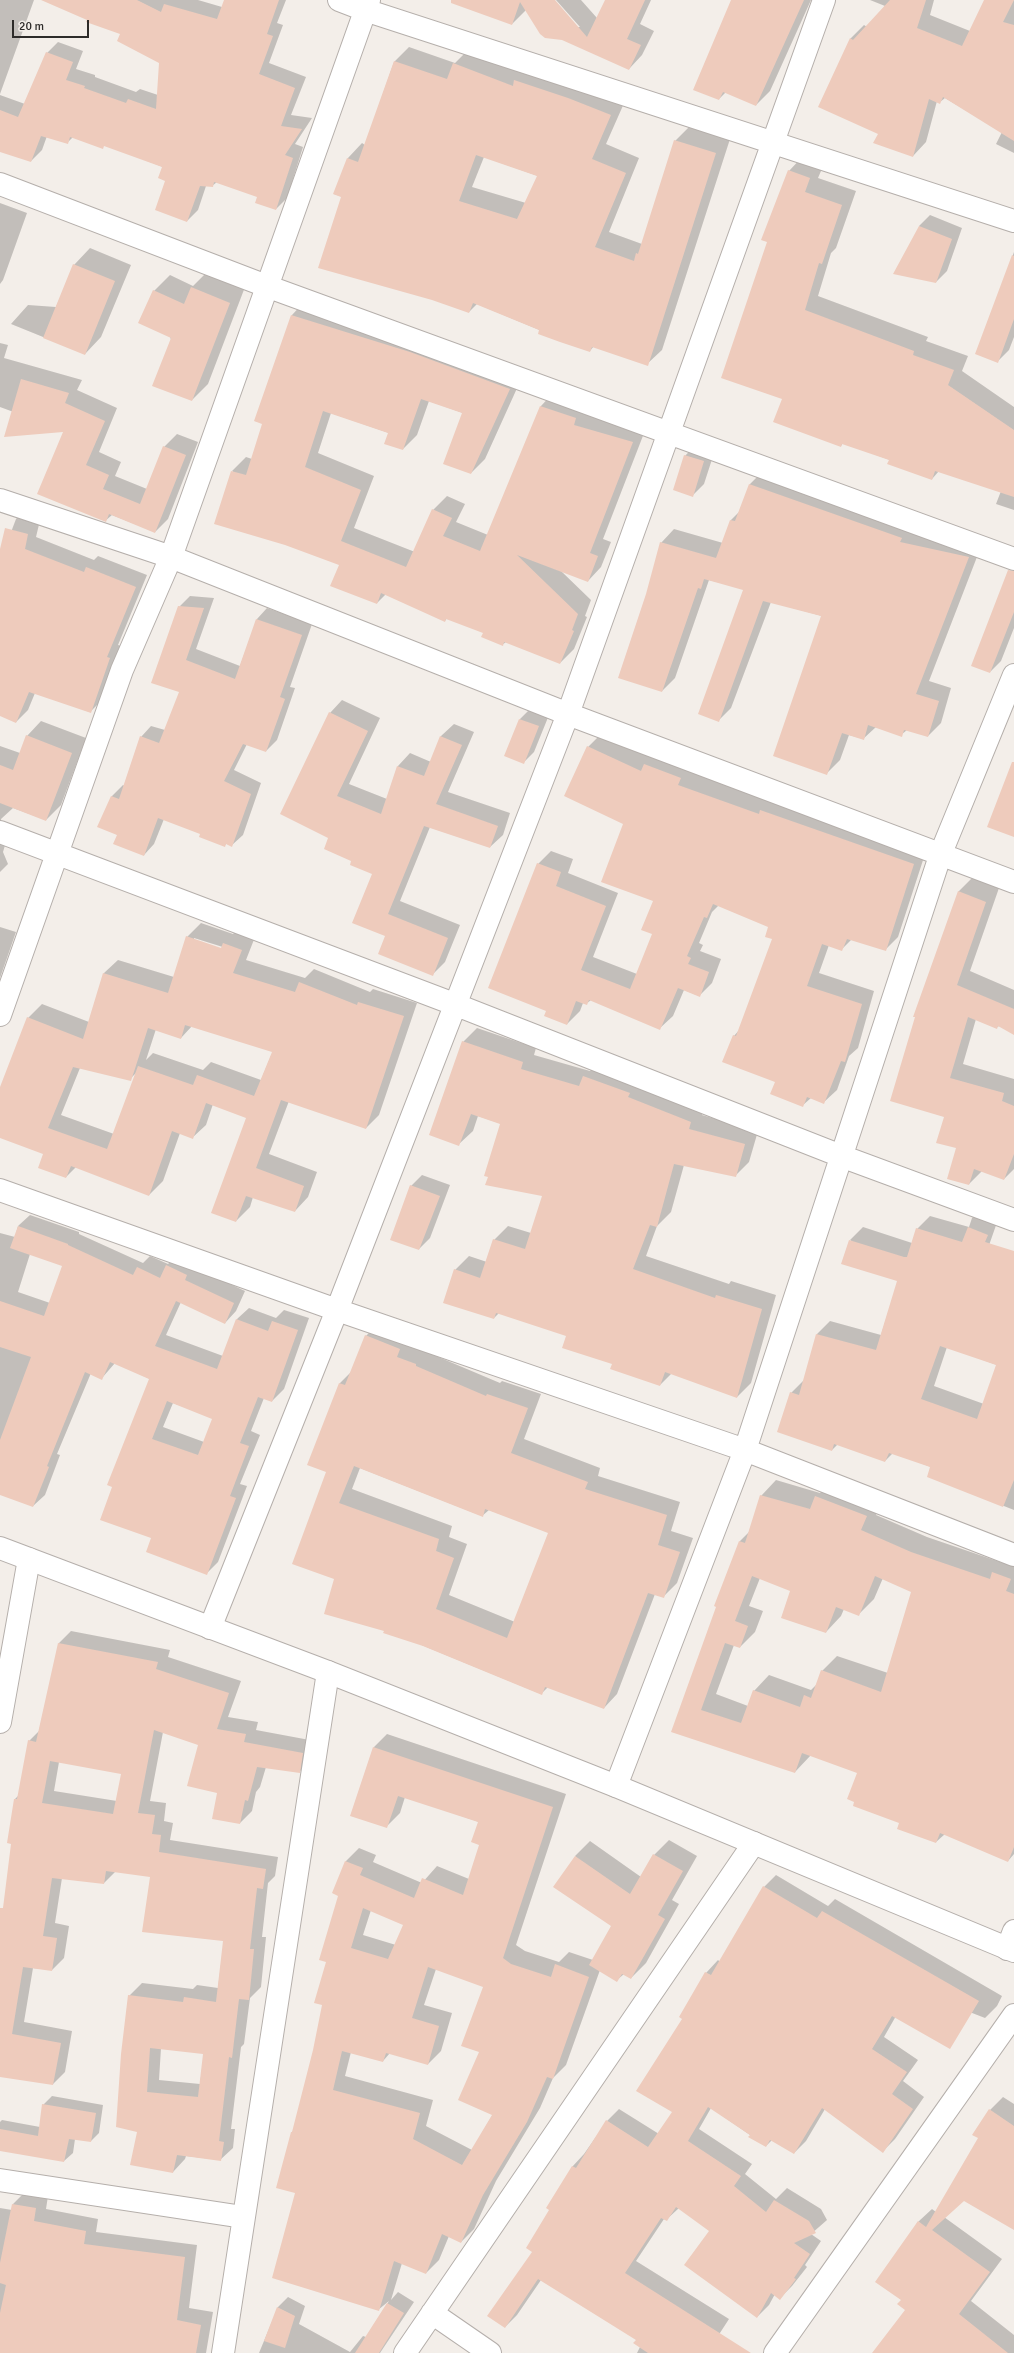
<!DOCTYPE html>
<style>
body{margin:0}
#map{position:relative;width:1014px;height:2353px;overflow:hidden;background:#f3eee9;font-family:Signika,sans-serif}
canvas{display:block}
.scale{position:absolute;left:12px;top:20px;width:77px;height:18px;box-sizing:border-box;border:2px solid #2d2b29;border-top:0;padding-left:5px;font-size:12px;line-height:14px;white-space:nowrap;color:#2d2b29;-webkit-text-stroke:3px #f3eee9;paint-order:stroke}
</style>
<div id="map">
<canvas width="1014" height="2353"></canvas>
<div class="scale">20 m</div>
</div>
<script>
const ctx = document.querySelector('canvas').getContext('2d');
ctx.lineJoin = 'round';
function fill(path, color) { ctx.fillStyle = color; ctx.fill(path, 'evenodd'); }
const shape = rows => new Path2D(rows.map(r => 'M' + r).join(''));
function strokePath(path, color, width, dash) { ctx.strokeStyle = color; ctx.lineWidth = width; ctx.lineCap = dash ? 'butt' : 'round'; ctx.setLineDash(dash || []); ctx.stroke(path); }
const shadow = shape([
 [0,0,34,0,0,94],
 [69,0,198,0,222,7,225,0,286,0,277,23,283,25,269,63,306,77,291,115,312,118,295,144,303,147,287,198,276,209,258,196,217,182,212,186,206,186,198,210,187,221,166,180,163,167,105,145,73,137,68,142,47,136,42,150,31,161,0,151,0,95,25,104,47,53,58,42,83,51,76,69,95,75,95,77,136,92,140,89,158,95,160,62,122,33,88,19],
 [458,0,554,0,577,27,580,27,556,0,581,0,597,18,606,0,651,0,640,24,654,31,642,55,629,69,526,10,512,24],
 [732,0,811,0,770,91,756,105,726,92,719,99],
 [870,0,934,0,930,15,970,31,985,0,1014,0,1014,153,996,144,1002,132,945,98,940,102,937,101,926,142,913,156,879,133,850,39,864,25,867,27,885,6],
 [409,47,455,63,469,49,625,101,606,144,639,158,609,232,642,244,675,141,690,126,730,139,662,350,647,364,594,346,590,351,477,304,469,312,343,197,334,194,348,158,362,143,365,145,394,62],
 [484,157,538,176,526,203,472,187],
 [803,156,824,164,818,178,856,191,836,248,831,253,818,296,928,337,926,341,968,356,962,371,1014,407,1014,510,996,504,1001,491,939,471,932,479,890,460,843,443,841,446,784,399,768,241,789,171],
 [0,203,27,213,3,280,0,284],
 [930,215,962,228,947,271,936,282,919,226],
 [90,248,131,265,101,337,85,354,11,324,28,305,56,307,74,265],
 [1014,252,1014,337,1009,350,998,361,977,354],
 [207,272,245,287,208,384,192,400,154,291,170,275,193,286],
 [305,301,523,375,485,459,471,473,463,413,429,401,417,435,403,449,389,433,331,413,318,453,374,476,354,528,415,552,433,510,447,496,465,504,456,522,488,535,541,406,554,392,646,428,603,539,611,542,601,567,588,581,561,571,591,600,585,616,587,617,574,649,560,663,506,642,502,645,484,632,447,618,445,621,386,594,377,603,340,565,232,471,246,457,252,459,263,423,255,421,292,315],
 [0,343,8,345,4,358,82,380,77,390,117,408,99,452,121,462,115,476,147,489,164,447,177,434,198,442,168,519,155,532,112,515,105,521,65,431,0,407],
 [696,444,715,450,704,484,693,495,685,456],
 [763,471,982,544,929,681,951,688,941,723,928,736,907,730,901,735,876,727,863,739,849,735,840,760,827,773,822,616,771,602,731,708,718,721,745,589,709,580,675,678,662,691,647,594,661,543,674,529,723,543,731,520,739,512,750,484],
 [28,507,42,512,36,537,94,560,98,556,147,575,118,645,121,646,102,700,90,712,35,693,28,710,16,722,0,715,0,561,16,519],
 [1014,570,1014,628,1001,661,990,672,1006,578],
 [190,596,214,598,196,649,240,666,257,619,267,608,312,624,290,687,295,688,277,740,266,751,247,744,234,770,261,783,243,835,232,845,227,843,224,846,202,834,164,819,154,844,144,855,118,835,99,826,112,796,123,785,125,786,141,737,151,726,165,730,180,692,179,607],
 [342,700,380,718,349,784,387,799,398,766,410,753,431,762,441,736,454,724,474,732,448,792,510,813,503,835,490,847,430,827,400,901,460,925,445,962,432,975,387,935,373,873,353,860,329,838,330,713],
 [531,708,549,715,534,752,523,763,520,719],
 [41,721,86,738,61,805,46,820,13,808,1,819,2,827,9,832,3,852,8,864,0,872,0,746,20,753,27,736],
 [601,734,693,765,690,772,770,801,926,851,898,937,885,950,852,939,841,950,829,945,819,973,874,991,858,1048,849,1056,837,1090,824,1102,811,1098,803,1105,776,1081,734,1036,740,1029,773,939,770,927,719,905,712,912,699,943,703,945,700,951,721,959,712,983,699,996,684,990,673,1016,660,1028,591,1000,586,1004,583,1003,580,1011,567,1024,547,1010,538,864,551,851,573,859,568,873,618,893,593,957,637,974,654,934,654,900,625,823,588,747],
 [972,878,999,888,970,971,1014,990,1014,1033,999,1026,996,1028,976,1019,963,1064,1014,1079,1014,1169,1004,1179,982,1171,969,1184,945,1116,958,892],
 [201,923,233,934,237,930,255,937,246,960,305,978,314,969,370,992,373,989,417,1003,379,1115,366,1128,289,1101,269,1154,317,1172,308,1197,295,1211,253,1197,250,1207,236,1221,248,1117,213,1104,206,1125,192,1138,180,1133,163,1181,149,1195,76,1167,66,1177,44,1153,0,1137,0,1090,28,1018,42,1004,89,1022,104,973,118,960,174,977,187,937],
 [194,938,226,948,225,950,194,940],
 [192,1026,273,1051,261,1080,211,1062,203,1070,153,1053,146,1060,156,1029,181,1038],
 [80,1068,130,1079,136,1073,114,1134,61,1115],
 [0,927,16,932,0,978],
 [477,1028,536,1048,534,1055,590,1071,598,1063,704,1108,702,1115,758,1131,749,1162,735,1176,684,1165,671,1212,657,1226,646,1256,729,1284,731,1281,776,1295,751,1383,737,1397,672,1373,660,1385,613,1364,568,1335,499,1313,494,1318,455,1270,469,1256,487,1262,494,1240,508,1226,531,1233,543,1195,502,1124,478,1116,473,1131,459,1144,463,1042],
 [422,1175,450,1185,430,1238,419,1249,411,1186],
 [985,1205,1001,1211,966,1311,1014,1265,1014,1510,928,1476,931,1467,893,1453,885,1461,838,1444,832,1450,791,1393,804,1380,817,1334,830,1321,881,1335,898,1281,850,1240,863,1227,912,1243,917,1229,930,1216,969,1227,972,1218],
 [947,1347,997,1365,984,1404,934,1386],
 [30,1215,79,1232,79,1234,143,1263,150,1256,168,1264,178,1254,196,1268,245,1291,236,1311,225,1323,181,1302,166,1335,223,1356,237,1319,249,1308,276,1318,284,1310,309,1318,284,1389,272,1401,264,1398,251,1431,260,1435,240,1484,247,1486,218,1562,206,1574,153,1537,150,1379,115,1363,102,1378,91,1373,57,1454,60,1455,45,1495,33,1506,0,1494,0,1233,15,1237,18,1226],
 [30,1254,64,1266,50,1303,18,1292],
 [173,1403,213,1418,204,1442,163,1427],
 [379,1322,429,1353,500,1383,502,1381,541,1394,524,1439,600,1468,598,1476,680,1502,671,1531,693,1538,677,1583,663,1597,655,1594,617,1694,604,1708,548,1687,541,1694,385,1630,335,1579,327,1471,309,1464,340,1383,351,1372,366,1336],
 [360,1468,482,1516,489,1510,549,1532,515,1622,449,1595,467,1544,449,1537,452,1526,352,1489],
 [776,1480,820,1493,832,1481,881,1501,876,1515,927,1537,1003,1563,1008,1558,1014,1560,1014,1854,1008,1861,945,1834,936,1842,900,1822,858,1772,811,1755,795,1772,673,1731,740,1541,749,1532,761,1496],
 [760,1578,791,1590,826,1632,841,1616,844,1609,859,1614,874,1599,883,1578,912,1591,888,1673,837,1656,822,1671,817,1684,811,1690,769,1675,754,1691,748,1706,716,1694,734,1645,740,1647,755,1632,763,1611,749,1606],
 [71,1631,170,1650,168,1657,241,1681,228,1717,258,1722,256,1730,315,1741,312,1760,299,1772,266,1767,260,1787,256,1792,252,1811,240,1823,218,1792,199,1744,163,1732,150,1801,166,1803,164,1821,173,1823,170,1840,278,1857,275,1876,268,1883,262,1937,266,1937,261,1987,250,1998,244,2044,241,2047,231,2129,235,2129,233,2148,220,2160,186,2156,185,2159,173,2172,138,2131,129,1996,142,1983,193,1989,197,1985,218,1988,224,1940,151,1876,116,1871,104,1883,62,1878,55,1923,69,1926,64,1958,52,1970,33,1968,24,2022,72,2031,65,2072,53,2084,0,2076,0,1917,4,1906,12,1843,15,1799,19,1795,29,1741,39,1731,59,1643],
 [59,1762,122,1773,117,1801,54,1791],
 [161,2048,204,2053,200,2084,159,2080],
 [387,1734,566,1794,516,1945,525,1951,559,1962,569,1952,593,1960,613,1926,575,1856,590,1841,641,1877,654,1855,669,1840,697,1856,672,1900,679,1904,646,1963,631,1978,624,1974,617,1980,600,1970,566,2065,553,2078,540,2108,496,2181,474,2229,461,2242,449,2236,439,2260,426,2273,402,2263,391,2300,398,2292,414,2302,380,2353,259,2353,278,2307,288,2297,305,2306,299,2324,350,2352,363,2336,366,2337,389,2301,378,2310,296,2192,292,2132,294,2130,314,2050,323,2005,328,1961,339,1895,333,1893,346,1861,359,1848,376,1855,373,1862,422,1883,437,1866,469,1879,481,1844,479,1822,405,1797,400,1813,387,1826,374,1747],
 [371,1910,404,1924,396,1945,363,1935],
 [436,1969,484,1986,480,2052,493,2114,472,2150,426,2126,433,2100,345,2076,351,2052,383,2061,390,2053,428,2064,441,2051,452,2013,424,2005],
 [776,1875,828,1906,835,1899,1002,1996,997,2006,985,2018,936,1999,896,2016,884,2037,918,2060,903,2081,924,2097,895,2139,883,2151,825,2109,806,2141,794,2153,772,2140,766,2146,711,2108,699,2129,752,2164,745,2174,776,2199,787,2188,821,2209,827,2220,811,2234,821,2241,805,2265,807,2267,792,2286,780,2298,775,2294,769,2305,757,2317,710,2231,679,2208,666,2220,664,2219,636,2261,729,2319,707,2353,637,2353,640,2347,637,2339,541,2280,517,2315,505,2327,550,2210,572,2167,584,2154,607,2121,619,2109,659,2134,674,2111,683,2018,706,1973,718,1960,720,1962,764,1887],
 [52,2096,103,2105,99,2133,91,2141,75,2139,73,2153,64,2161,0,2150,0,2122,2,2120,40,2127,43,2105],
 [1003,2097,1014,2104,1014,2227,964,2200,944,2217,1002,2259,971,2301,1014,2335,1014,2353,874,2353,906,2310,902,2300,877,2282,919,2221,932,2209,936,2212,979,2138,990,2110],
 [25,2192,48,2196,46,2209,98,2219,96,2232,197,2245,189,2308,213,2312,206,2353,0,2353,0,2208,12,2210,13,2204]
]);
const building = shape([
 [41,0,137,0,161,12,164,4,217,19,224,0,279,0,267,34,273,36,259,74,295,88,281,126,302,129,285,155,293,158,276,210,255,203,257,197,214,182,213,187,200,186,187,222,155,210,165,181,158,178,162,167,104,146,103,149,70,137,68,144,41,136,31,162,0,152,0,110,18,117,46,52,73,62,66,80,85,86,84,88,126,103,128,99,156,109,159,63,117,41,120,34,86,22,87,20],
 [451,0,555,0,587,37,605,0,645,0,627,39,641,45,629,70,562,40,545,38,540,34,520,2,512,25,451,3],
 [731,0,804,0,756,106,723,92,719,100,693,90],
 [890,0,926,0,917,28,962,46,984,0,1014,0,1003,22,1014,25,1014,141,943,97,940,104,929,99,913,157,873,143,878,134,818,107,850,38,853,40],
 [394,61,447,79,453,63,513,86,514,80,568,98,611,115,592,159,626,173,595,247,634,261,636,253,638,254,674,140,716,153,648,366,592,347,590,352,560,342,538,334,539,330,473,303,469,313,432,300,318,268,341,197,333,194,347,158,358,162],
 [476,155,537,176,517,219,459,201],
 [788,170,810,178,805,192,842,205,822,264,819,263,805,310,914,351,913,355,954,370,948,385,1014,430,1014,497,935,471,932,480,887,464,889,460,842,444,841,447,773,422,782,399,721,378,767,242,761,240],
 [919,226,952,239,936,283,893,274],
 [1012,255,1014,256,1014,319,998,363,975,354],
 [73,264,115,281,85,355,43,338],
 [191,287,230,303,192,401,152,386,171,338,138,323,153,290,184,304],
 [291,315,410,352,510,389,471,474,443,464,462,413,421,399,403,450,384,444,388,433,323,411,305,467,361,490,341,541,406,567,432,509,452,518,443,536,480,551,540,406,576,418,574,425,633,442,590,553,598,556,588,582,517,555,578,614,572,630,574,631,560,664,504,642,503,646,481,637,483,633,446,619,445,622,381,593,377,604,330,586,339,565,285,545,214,524,231,471,246,475,262,424,254,421],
 [21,379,69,393,65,403,105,421,86,465,109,475,103,489,140,504,163,446,186,455,155,533,109,514,106,522,37,494,63,432,4,437],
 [684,455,704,461,693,497,673,490],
 [749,484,902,538,900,542,969,557,916,694,939,701,928,737,904,730,902,737,868,725,864,740,842,733,827,775,773,756,821,616,763,601,719,722,698,714,743,590,704,579,701,589,698,588,662,692,618,678,646,594,660,542,716,558,730,520,735,521],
 [5,528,28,534,25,549,84,572,86,567,136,587,107,657,110,658,91,713,29,692,16,723,0,716,0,549],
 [1008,570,1014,571,1014,612,990,673,971,666],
 [178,606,204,608,186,660,235,679,256,619,302,635,280,697,285,699,266,752,243,744,224,781,251,794,232,847,226,844,225,847,199,837,200,834,158,818,144,856,113,844,117,835,97,827,111,796,119,799,140,736,159,743,179,692,151,683],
 [329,712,368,731,337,796,381,814,397,766,424,776,440,736,462,745,436,804,498,826,490,848,424,826,388,914,448,938,433,976,378,954,385,936,352,923,372,874,350,865,351,861,324,849,328,838,280,814],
 [519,719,539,726,524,764,504,756],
 [26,735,72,753,46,821,0,803,0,765,13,770],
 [587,746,641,771,644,764,681,778,678,785,759,814,760,810,914,864,886,951,847,939,842,951,822,944,807,986,862,1004,845,1062,841,1061,824,1104,807,1097,803,1107,770,1094,775,1082,722,1062,733,1035,736,1036,772,939,765,937,768,927,713,904,707,918,704,917,687,956,691,958,688,964,709,972,700,997,678,988,660,1030,589,1000,587,1005,576,1001,567,1025,544,1016,546,1011,488,988,537,863,561,872,556,886,606,906,581,970,630,989,652,934,641,930,653,901,601,882,623,824,564,796],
 [1012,762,1014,762,1014,837,987,827],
 [958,891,986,902,957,985,1014,1009,1014,1035,998,1026,997,1029,968,1017,950,1078,1004,1093,1002,1101,1014,1106,1014,1154,1004,1180,974,1169,969,1185,947,1179,956,1148,936,1143,944,1117,890,1101,915,1017,913,1017],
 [186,936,221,948,223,943,242,950,233,973,295,992,299,982,357,1005,358,1002,404,1016,366,1129,281,1100,256,1168,304,1186,295,1212,246,1196,236,1222,211,1213,246,1118,206,1103,193,1139,172,1131,149,1196,71,1166,66,1178,38,1168,43,1154,0,1138,0,1087,27,1017,83,1039,103,973,168,993],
 [185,1025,272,1052,254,1096,197,1075,193,1085,138,1066,107,1149,48,1128,73,1067,131,1081,148,1028,181,1039],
 [462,1041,523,1062,521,1069,579,1086,583,1076,630,1093,628,1097,691,1122,689,1129,745,1144,736,1177,674,1164,657,1227,650,1225,633,1269,715,1298,716,1295,762,1309,737,1398,665,1372,660,1386,610,1369,612,1364,562,1348,566,1336,496,1313,494,1319,443,1303,454,1269,480,1278,493,1239,525,1249,542,1196,485,1185,488,1177,484,1176,500,1124,471,1114,459,1146,429,1135],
 [410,1185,440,1196,419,1250,390,1240],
 [18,1226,68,1244,68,1245,133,1275,137,1267,160,1278,166,1265,187,1275,185,1280,234,1303,225,1324,176,1301,155,1346,217,1369,236,1319,268,1331,272,1321,298,1330,272,1402,258,1397,240,1443,249,1446,230,1496,236,1498,207,1575,146,1552,151,1538,100,1520,112,1487,107,1485,149,1379,110,1362,102,1380,85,1372,47,1466,49,1467,33,1507,0,1495,0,1440,31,1357,0,1347,0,1301,44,1316,62,1266,10,1248],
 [167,1401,212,1419,198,1455,152,1439],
 [968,1227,988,1235,985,1242,1014,1251,1014,1480,1003,1507,927,1477,930,1467,889,1453,885,1462,834,1444,832,1451,777,1432,790,1392,799,1395,816,1334,876,1350,897,1281,841,1264,849,1240,904,1257,907,1257,916,1228,962,1242],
 [940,1346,996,1365,977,1419,921,1399],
 [365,1335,400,1349,397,1357,416,1364,416,1366,486,1396,487,1394,528,1408,511,1453,588,1482,585,1489,667,1515,658,1545,680,1552,664,1598,648,1593,604,1709,545,1687,542,1695,423,1646,383,1633,384,1631,324,1614,334,1579,292,1564,326,1472,307,1465,339,1383,345,1385],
 [354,1466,483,1517,485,1509,548,1533,507,1638,436,1609,454,1558,436,1551,439,1539,339,1503],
 [760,1495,810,1509,815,1496,867,1516,861,1530,911,1552,990,1579,992,1572,1011,1579,1006,1591,1014,1594,1014,1847,1008,1862,940,1833,936,1843,897,1829,899,1823,853,1806,854,1802,847,1799,857,1773,802,1753,795,1773,671,1732,716,1607,714,1606,739,1541,745,1543],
 [752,1576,790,1591,781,1618,826,1633,836,1607,859,1616,875,1576,911,1592,881,1692,821,1670,811,1698,804,1695,800,1707,753,1690,741,1723,701,1710,725,1643,740,1648,748,1626,735,1621],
 [58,1643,158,1662,156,1669,229,1693,217,1729,246,1734,244,1742,303,1753,300,1773,257,1767,248,1801,245,1800,240,1824,212,1819,217,1793,187,1786,198,1745,154,1730,138,1813,155,1815,152,1834,161,1835,159,1852,266,1869,263,1889,257,1888,250,1949,254,1949,249,2000,239,1999,232,2058,229,2057,219,2141,224,2142,221,2161,177,2155,173,2173,130,2165,137,2132,116,2127,121,2054,128,1995,183,2002,184,1997,216,2002,223,1941,142,1932,150,1877,106,1871,104,1884,52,1878,43,1936,57,1938,52,1971,23,1967,12,2034,61,2043,53,2085,0,2077,0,1908,3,1908,11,1844,7,1843,14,1799,17,1799,28,1740,36,1742],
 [50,1761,121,1774,113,1814,42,1803],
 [150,2048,203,2054,198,2097,147,2092],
 [373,1747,553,1807,503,1958,511,1964,551,1977,555,1964,589,1977,553,2079,547,2077,527,2122,483,2195,461,2243,442,2234,426,2274,394,2261,379,2311,272,2278,295,2193,276,2188,291,2132,292,2132,313,2050,322,2005,314,2003,326,1962,319,1960,338,1896,332,1893,345,1861,363,1868,360,1875,414,1898,422,1878,463,1895,479,1845,471,1842,478,1822,398,1796,387,1828,350,1816],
 [363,1908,403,1925,388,1959,351,1948],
 [428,1967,483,1987,461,2046,479,2052,458,2100,492,2115,462,2165,413,2139,420,2113,333,2090,342,2051,383,2062,386,2053,428,2065,439,2026,412,2018],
 [653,1854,683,1871,658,1915,665,1919,631,1979,622,1974,617,1982,589,1965,611,1926,553,1887,575,1856,630,1894],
 [763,1886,817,1918,822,1911,979,2001,950,2049,892,2016,872,2049,907,2072,892,2094,913,2109,883,2153,822,2108,794,2154,770,2140,766,2147,748,2137,750,2135,708,2107,688,2141,741,2176,734,2186,766,2212,774,2200,809,2221,816,2233,794,2243,810,2254,794,2278,796,2279,780,2300,771,2293,757,2318,684,2265,709,2231,676,2207,667,2221,661,2218,625,2273,751,2353,648,2353,633,2343,636,2340,538,2279,505,2328,487,2316,532,2252,526,2248,549,2210,546,2208,572,2166,576,2168,606,2120,648,2147,672,2112,636,2091,682,2019,679,2017,705,1972,711,1975],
 [42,2104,96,2113,91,2142,69,2139,64,2162,0,2151,0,2129,38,2136],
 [989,2109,1014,2126,1014,2230,964,2201,932,2230,990,2272,959,2314,1008,2353,872,2353,905,2310,897,2304,901,2300,875,2282,918,2221,926,2227,978,2138,972,2135],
 [12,2204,36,2208,34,2221,86,2231,84,2244,185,2257,177,2320,201,2325,196,2353,0,2353,0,2313,6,2285,0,2283,0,2263],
 [387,2303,404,2313,379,2353,355,2353],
 [277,2307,295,2316,285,2348,264,2341]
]);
const minor = shape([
 [339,0,365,10,1014,221],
 [0,184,269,287,1014,559],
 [0,500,171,557,568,714,1014,882],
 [0,832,454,1004,841,1156,1014,1220],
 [0,1015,122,670,171,557,369,0],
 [0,1190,337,1310,745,1450,1014,1555],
 [210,1628,337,1310,568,714,824,0],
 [0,1722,29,1559],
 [616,1786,745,1450,941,853,1014,675],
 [1007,1949,1014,1931],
 [0,2180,243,2217],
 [432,2313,490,2353],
 [223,2353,328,1672],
 [405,2353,754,1843],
 [775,2353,1014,2015]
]);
const tertiary = shape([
 [0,1548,328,1672,616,1786,1014,1951]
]);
fill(shadow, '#0003');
fill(building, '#eecbbc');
strokePath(minor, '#b5afab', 24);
strokePath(tertiary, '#b5afab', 24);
strokePath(minor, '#fff', 22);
strokePath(tertiary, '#fff', 22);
</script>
